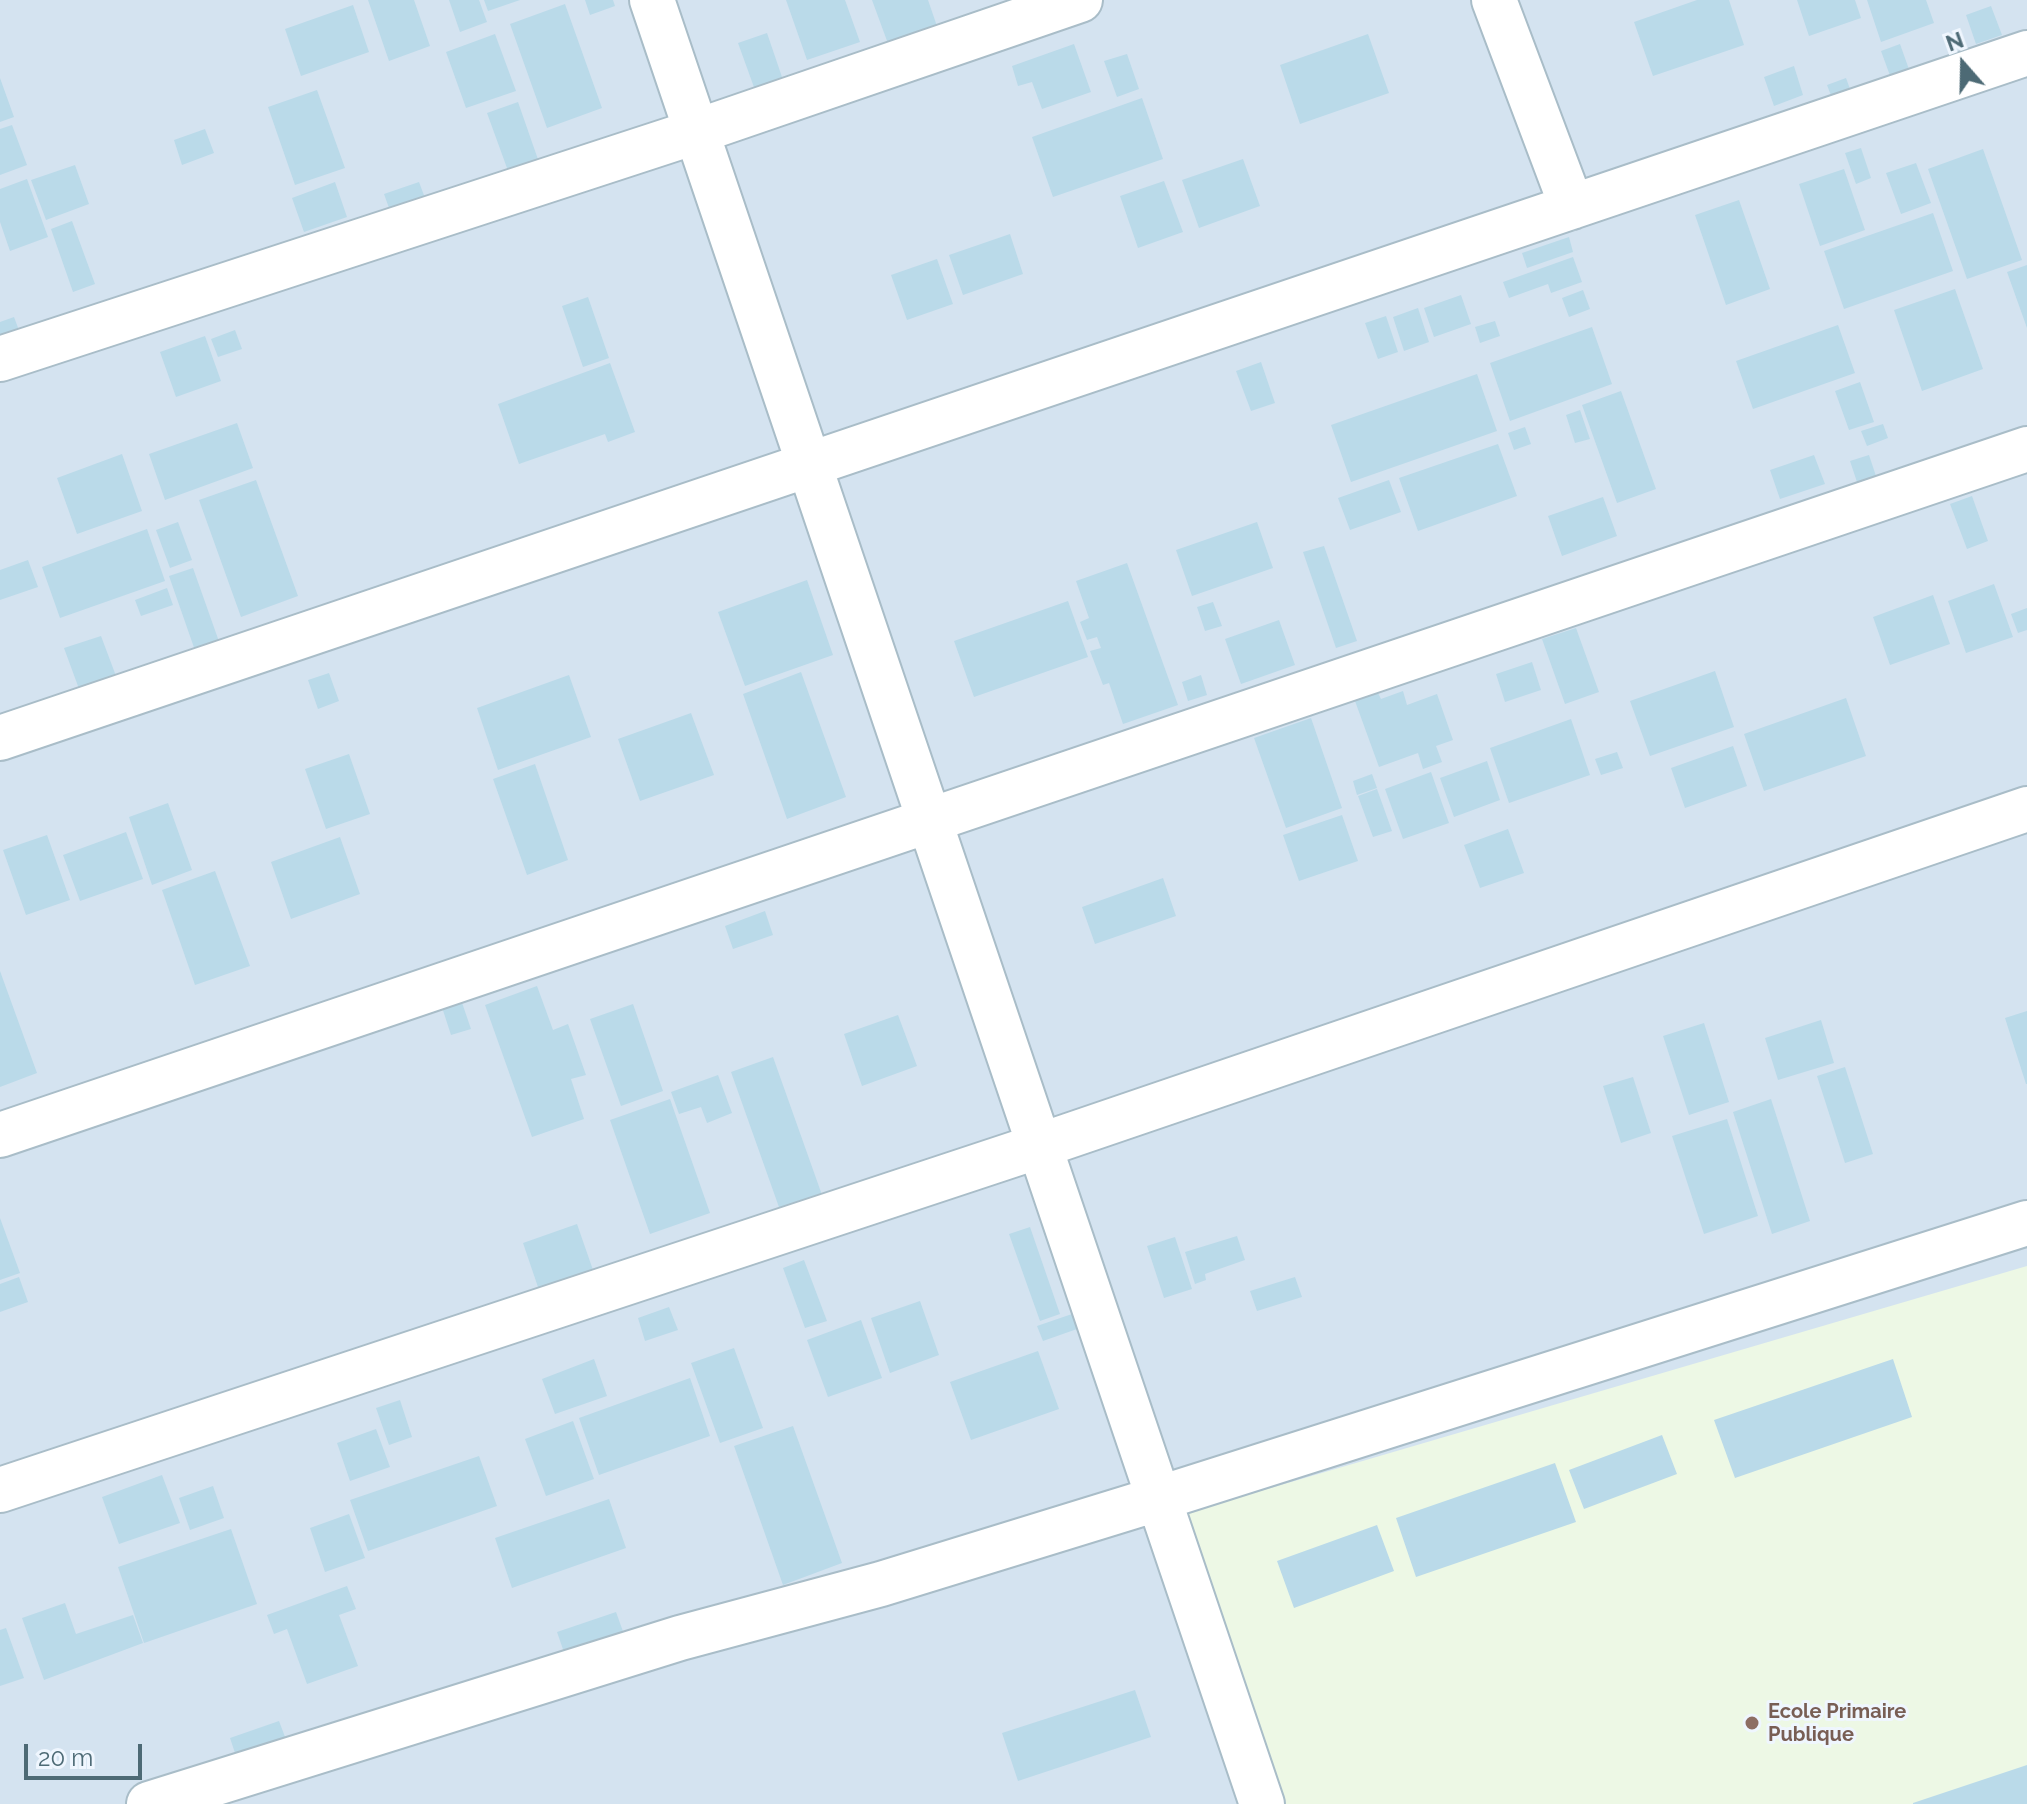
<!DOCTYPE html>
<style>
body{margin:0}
#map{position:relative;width:2027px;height:1804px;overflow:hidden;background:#e8f1fc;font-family:Raleway,sans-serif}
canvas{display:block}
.north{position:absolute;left:1923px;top:24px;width:80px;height:80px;-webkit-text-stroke:6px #eff6fe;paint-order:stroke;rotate:340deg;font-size:22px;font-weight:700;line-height:32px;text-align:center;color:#4d6a75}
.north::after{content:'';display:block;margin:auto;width:28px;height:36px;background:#4d6a75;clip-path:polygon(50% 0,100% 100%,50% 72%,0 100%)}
.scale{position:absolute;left:24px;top:1744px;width:118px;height:36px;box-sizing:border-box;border:4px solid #4d6a75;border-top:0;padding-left:10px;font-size:24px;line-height:28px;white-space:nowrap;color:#4d6a75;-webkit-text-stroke:6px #eff6fe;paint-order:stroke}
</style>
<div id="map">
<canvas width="2027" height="1804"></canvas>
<div class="north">N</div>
<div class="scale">20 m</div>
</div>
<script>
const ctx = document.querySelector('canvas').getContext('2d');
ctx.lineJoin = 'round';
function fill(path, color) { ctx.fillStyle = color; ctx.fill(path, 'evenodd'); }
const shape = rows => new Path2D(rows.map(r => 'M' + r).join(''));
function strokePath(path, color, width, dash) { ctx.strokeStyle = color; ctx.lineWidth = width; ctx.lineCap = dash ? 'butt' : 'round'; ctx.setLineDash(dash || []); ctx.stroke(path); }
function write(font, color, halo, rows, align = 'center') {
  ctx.font = font + ' Raleway,sans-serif'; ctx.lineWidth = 6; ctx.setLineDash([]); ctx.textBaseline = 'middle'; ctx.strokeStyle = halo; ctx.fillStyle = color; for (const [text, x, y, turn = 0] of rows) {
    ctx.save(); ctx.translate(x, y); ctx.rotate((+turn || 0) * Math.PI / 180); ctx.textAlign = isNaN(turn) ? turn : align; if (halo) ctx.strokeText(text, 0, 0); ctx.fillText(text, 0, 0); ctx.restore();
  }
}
const residential = shape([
 [0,0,2027,0,2027,1804,0,1804]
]);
const education = shape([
 [2027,1266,2027,1804,1286,1804,1182,1514]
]);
const building = shape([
 [368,0,414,0,430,46,389,61],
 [449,0,479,0,487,22,460,32],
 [484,0,520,0,488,11],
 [585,0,613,0,615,6,590,15],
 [786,0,845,0,860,42,807,60],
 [872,0,928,0,939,32,890,49],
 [1697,0,1729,0,1744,45,1653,76,1634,22],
 [1797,0,1855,0,1861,18,1809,36],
 [1867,0,1926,0,1934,23,1881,42],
 [565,4,602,108,547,128,510,24],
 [353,5,369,52,301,76,285,29],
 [1991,6,2002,35,1976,44,1966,15],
 [767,33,783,80,755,90,738,43],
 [495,34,516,91,466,108,446,52],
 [1368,34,1389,93,1300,124,1280,65],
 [1074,44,1091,92,1042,109,1032,82,1018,86,1012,66],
 [1900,44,1911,75,1892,81,1881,51],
 [1127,54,1139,89,1117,97,1104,61],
 [1794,66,1803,95,1774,106,1764,77],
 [0,78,14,117,0,122],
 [1846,78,1854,100,1835,106,1827,85],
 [317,90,345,168,295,185,268,107],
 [1142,98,1163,159,1053,197,1032,137],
 [518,102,541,168,511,179,487,113],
 [12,125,27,165,0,175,0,129],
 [205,129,214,153,182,165,174,140],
 [1861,148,1871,178,1856,184,1845,153],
 [1983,149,2022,260,1967,279,1928,169],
 [1243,159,1260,206,1199,228,1182,180],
 [1916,163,1931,203,1901,214,1886,173],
 [75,165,89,204,46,220,31,180],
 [1844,169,1865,230,1820,246,1799,184],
 [27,179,48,237,10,251,0,222,0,189],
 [1164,181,1183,232,1138,248,1120,196],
 [335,182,347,217,304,232,292,198],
 [419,182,428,206,393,219,384,194],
 [1739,200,1770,289,1726,305,1695,215],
 [1933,213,1953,271,1844,309,1824,251],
 [72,221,95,284,73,292,51,229],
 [1010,234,1023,274,963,295,949,255],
 [1569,237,1573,252,1527,268,1522,253],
 [1573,257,1582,282,1551,293,1548,284,1509,298,1503,282],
 [937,259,953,304,907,320,891,275],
 [2027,265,2027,328,2007,272],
 [1955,289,1983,369,1922,391,1894,310],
 [1583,290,1590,309,1569,317,1562,298],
 [1461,295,1471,324,1434,337,1424,308],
 [588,297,609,358,583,367,562,306],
 [1418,308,1429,342,1404,351,1393,317],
 [1386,316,1398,352,1378,359,1365,323],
 [14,317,23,341,0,349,0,322],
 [1495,321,1500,336,1480,343,1475,327],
 [1838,325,1855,373,1753,409,1736,361],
 [1592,327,1612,384,1510,421,1490,363],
 [235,330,242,349,218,357,211,339],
 [205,336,221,381,176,397,160,352],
 [1261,362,1275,403,1251,411,1236,371],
 [610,363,635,432,608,442,605,434,519,464,498,404],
 [1477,374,1497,431,1351,482,1331,425],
 [1860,382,1874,422,1849,430,1835,391],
 [1621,391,1656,489,1617,503,1582,405],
 [1580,410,1590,439,1575,443,1566,415],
 [237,423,253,468,165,500,149,454],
 [1883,424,1888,438,1867,446,1861,431],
 [1525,427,1531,444,1514,450,1508,433],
 [1498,444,1517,496,1418,531,1399,478],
 [122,454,142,511,77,534,57,478],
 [1814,455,1825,484,1780,499,1770,470],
 [1869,455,1878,482,1859,488,1850,461],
 [256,480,298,596,241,617,199,500],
 [1389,480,1401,512,1350,530,1338,498],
 [1972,496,1988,541,1967,549,1950,504],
 [1603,497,1617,536,1562,556,1548,516],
 [178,522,192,560,170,568,156,530],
 [1257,522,1273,568,1192,596,1176,550],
 [147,529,165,581,60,618,42,567],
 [1324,546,1357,641,1336,648,1303,552],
 [28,560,38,587,0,600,0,570],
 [1127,563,1178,705,1123,724,1109,683,1103,685,1090,651,1101,648,1097,637,1087,640,1080,622,1089,618,1076,581],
 [193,568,222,650,198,659,169,576],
 [807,580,833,655,745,686,718,612],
 [1994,584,2013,637,1966,653,1948,601],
 [167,588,173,605,141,616,135,600],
 [1933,595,1950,644,1890,665,1873,617],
 [1068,601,1088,657,974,697,954,641],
 [1213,602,1222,626,1205,631,1197,607],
 [2027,608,2027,630,2018,633,2011,614],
 [1279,620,1295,665,1241,684,1225,639],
 [1576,628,1599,692,1565,704,1542,639],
 [101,636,119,684,82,697,64,648],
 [1532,662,1541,690,1505,702,1496,674],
 [1715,671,1734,727,1650,756,1630,701],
 [801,672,846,797,787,819,743,694],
 [329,673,339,701,318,709,308,680],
 [569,675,591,737,498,770,477,708],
 [1201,675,1207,695,1188,701,1182,682],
 [1403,691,1407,705,1437,694,1453,740,1436,746,1442,762,1423,769,1418,753,1379,767,1355,701,1378,693,1381,699],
 [1846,698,1866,756,1764,791,1744,734],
 [691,713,714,775,640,801,618,739],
 [1311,718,1342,808,1286,828,1254,738],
 [1571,719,1590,775,1509,803,1490,748],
 [1733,746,1747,786,1685,808,1671,768],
 [1617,752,1623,768,1601,775,1595,759],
 [349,754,370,814,326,829,305,769],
 [1487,761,1500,800,1454,817,1440,778],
 [535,764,568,860,527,875,493,779],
 [1431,772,1449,823,1403,839,1385,789],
 [1372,774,1377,788,1357,795,1353,781],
 [1377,789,1392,831,1373,837,1358,796],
 [168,803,192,870,152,885,129,817],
 [1342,815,1358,861,1299,881,1283,835],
 [1508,829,1524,873,1480,888,1464,845],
 [126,832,143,879,80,901,63,855],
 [47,835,70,900,26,915,3,850],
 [340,837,360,894,291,919,271,862],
 [215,871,250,966,195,985,162,890],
 [1163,878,1176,916,1095,944,1082,907],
 [765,911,773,935,733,949,725,926],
 [0,971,37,1073,0,1087],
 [537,986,553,1030,568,1024,586,1075,571,1079,584,1119,532,1137,485,1005],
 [458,991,471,1029,451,1035,439,998],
 [633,1004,663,1091,621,1106,590,1019],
 [2027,1011,2027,1084,2026,1084,2005,1018],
 [898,1015,917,1066,862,1086,844,1034],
 [1821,1020,1834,1063,1778,1080,1765,1038],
 [1704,1023,1729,1102,1689,1115,1663,1036],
 [773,1057,822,1195,780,1210,731,1072],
 [1845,1067,1873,1154,1845,1163,1817,1076],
 [718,1075,732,1113,707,1123,701,1107,679,1114,671,1092],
 [1633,1077,1651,1133,1621,1143,1603,1086],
 [670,1099,710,1213,650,1234,610,1120],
 [1771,1099,1810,1221,1772,1234,1733,1112],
 [1727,1119,1758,1216,1704,1234,1672,1136],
 [0,1218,20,1273,0,1280],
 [577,1224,593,1270,539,1290,523,1243],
 [1030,1227,1060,1314,1040,1321,1009,1234],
 [1237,1236,1245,1260,1205,1274,1206,1280,1195,1284,1185,1252],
 [1175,1237,1192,1289,1164,1298,1147,1246],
 [804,1260,827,1321,805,1328,783,1268],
 [19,1277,28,1302,0,1312,0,1284],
 [1295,1277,1302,1297,1257,1311,1250,1291],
 [920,1301,939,1355,890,1373,871,1318],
 [669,1307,678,1330,645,1341,638,1318],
 [1072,1314,1077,1329,1043,1341,1037,1326],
 [861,1320,882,1378,828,1397,807,1340],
 [734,1348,763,1428,720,1443,691,1363],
 [1038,1351,1059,1409,971,1440,950,1382],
 [594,1359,607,1396,555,1414,542,1379],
 [1893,1359,1912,1417,1735,1478,1714,1420],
 [690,1378,710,1436,599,1475,579,1418],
 [400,1400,412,1437,389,1445,376,1408],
 [573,1421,594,1479,546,1496,525,1439],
 [793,1426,842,1563,783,1585,734,1446],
 [376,1429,390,1467,350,1481,337,1443],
 [1662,1435,1677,1474,1584,1509,1569,1470],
 [479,1456,497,1506,368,1551,350,1500],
 [1555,1463,1576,1522,1416,1577,1396,1518],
 [162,1475,180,1523,119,1544,102,1497],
 [213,1486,224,1518,190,1530,179,1498],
 [609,1499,626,1548,512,1588,495,1538],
 [349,1514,365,1558,325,1572,310,1528],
 [1377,1525,1394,1571,1294,1608,1277,1561],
 [231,1529,257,1604,144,1643,118,1567],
 [347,1586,356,1609,339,1615,358,1666,307,1684,287,1629,274,1634,267,1615],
 [65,1603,76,1634,133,1615,143,1643,44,1680,22,1618],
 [616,1612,625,1637,566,1658,557,1632],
 [6,1628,24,1678,0,1686,0,1630],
 [1135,1690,1151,1737,1018,1781,1002,1733],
 [279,1721,290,1750,240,1768,230,1738],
 [2027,1765,2027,1804,1913,1804,1913,1803]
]);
const street = shape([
 [652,0,1262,1804],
 [1494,0,1572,207],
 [0,359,698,131,1080,0],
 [0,738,2027,53],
 [0,1135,2027,449],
 [0,1490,1039,1146,2027,809],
 [149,1804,680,1638,881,1584,1157,1499,2027,1223]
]);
const markers = [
 [1752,1723,8,"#8d6e63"]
];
const educationNames = [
 ["Ecole Primaire",1768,1712],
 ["Publique",1768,1735]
];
fill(residential, '#d4e3f0');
fill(education, '#edf8e5');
fill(building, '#badae9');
strokePath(street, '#a9bdc8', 48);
strokePath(street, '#fff', 44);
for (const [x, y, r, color] of markers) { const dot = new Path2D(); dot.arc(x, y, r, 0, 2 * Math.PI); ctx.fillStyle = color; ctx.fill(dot); strokePath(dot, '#eff6fe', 3); }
write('bold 20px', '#785e54', '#eff6fe', educationNames, 'left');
</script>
